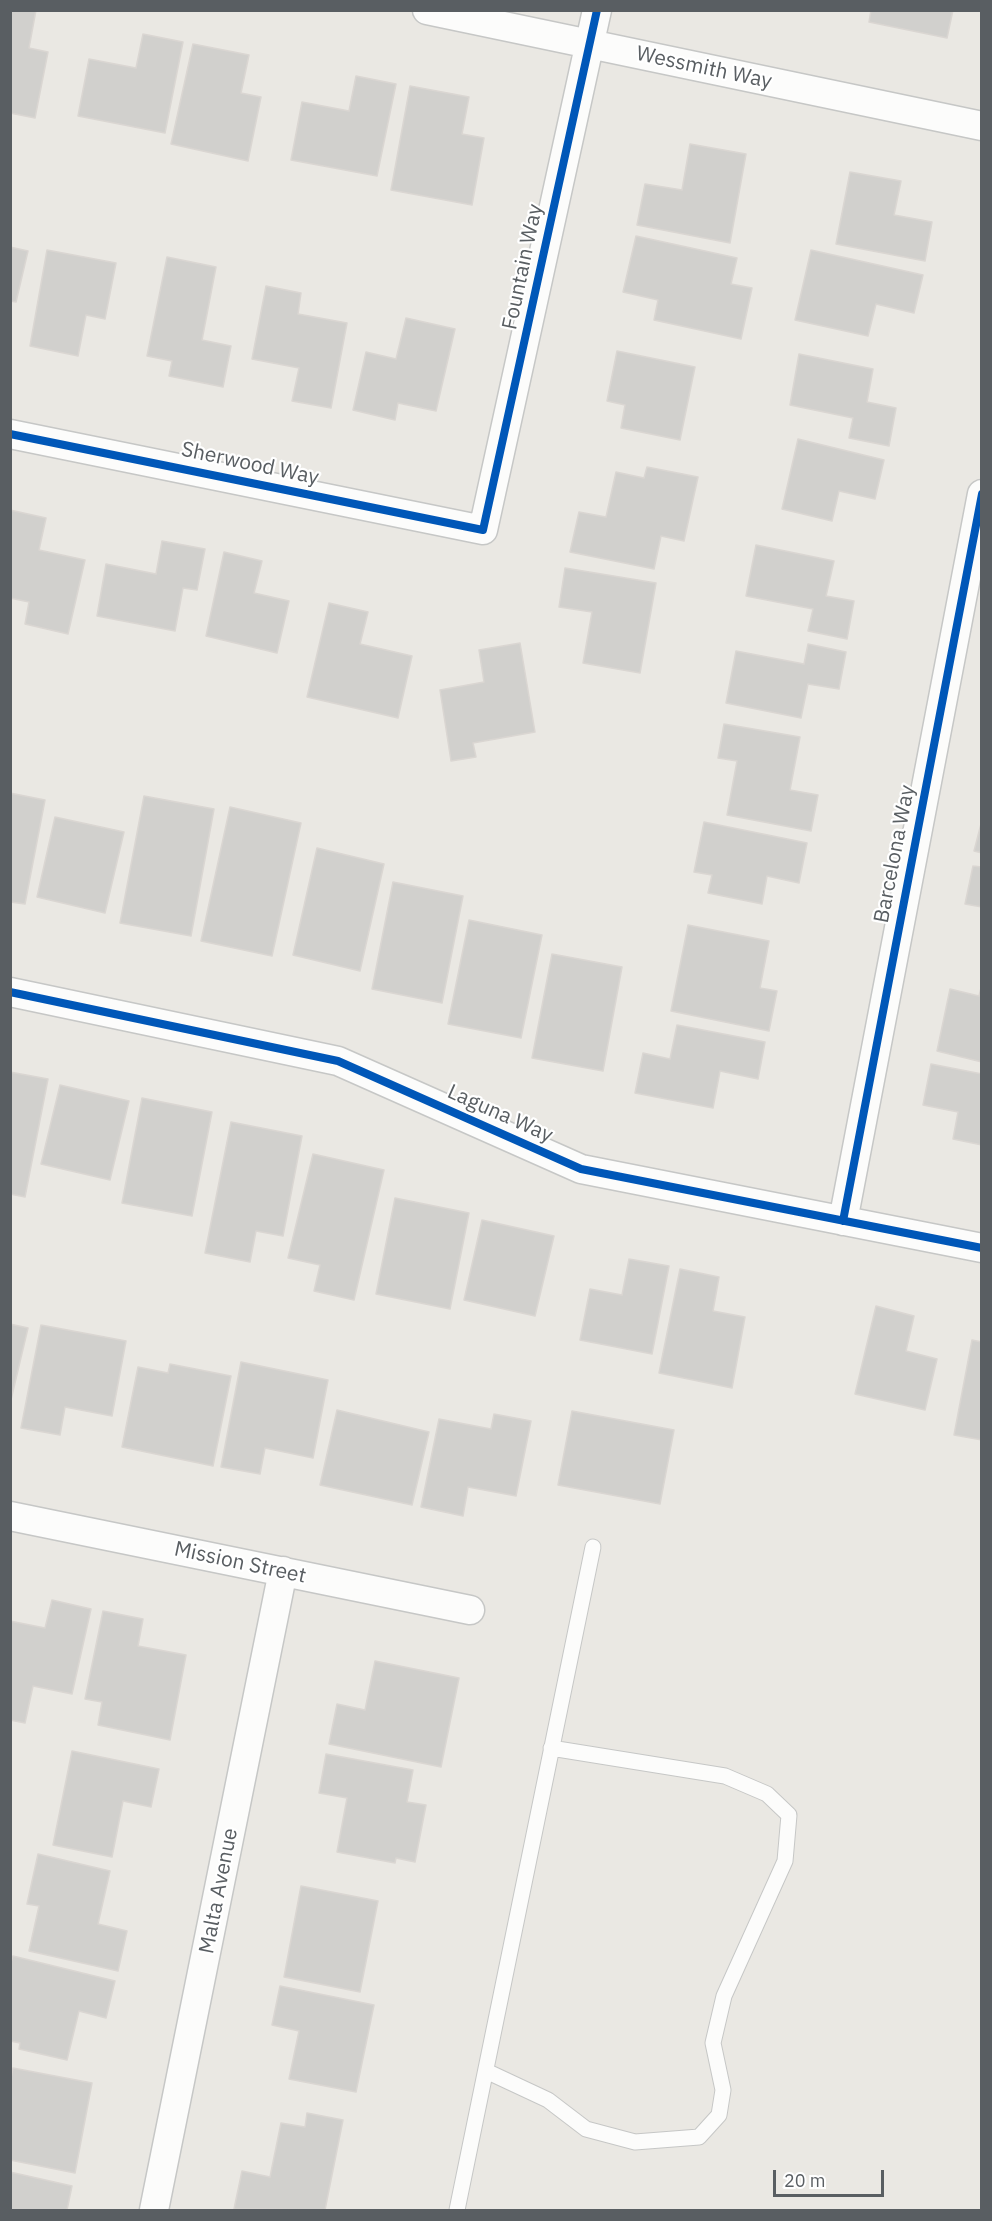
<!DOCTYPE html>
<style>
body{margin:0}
#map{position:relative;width:992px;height:2221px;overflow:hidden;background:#eae8e3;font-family:"IBM Plex Sans",sans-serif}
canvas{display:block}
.frame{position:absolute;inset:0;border:12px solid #595e62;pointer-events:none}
.scale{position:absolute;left:773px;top:2170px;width:111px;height:27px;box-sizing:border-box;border:3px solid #595e62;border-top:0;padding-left:8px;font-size:18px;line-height:21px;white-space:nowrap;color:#595e62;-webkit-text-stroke:4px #fff;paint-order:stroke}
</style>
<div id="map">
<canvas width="992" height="2221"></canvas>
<div class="frame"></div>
<div class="scale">20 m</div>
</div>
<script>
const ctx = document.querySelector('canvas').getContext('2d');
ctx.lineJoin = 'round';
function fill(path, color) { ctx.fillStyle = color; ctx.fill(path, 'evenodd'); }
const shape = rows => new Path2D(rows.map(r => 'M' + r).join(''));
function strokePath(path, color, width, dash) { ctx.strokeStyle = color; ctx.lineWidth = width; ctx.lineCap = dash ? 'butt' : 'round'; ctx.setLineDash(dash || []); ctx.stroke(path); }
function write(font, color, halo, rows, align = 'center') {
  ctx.font = font + ' "IBM Plex Sans",sans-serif'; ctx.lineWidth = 4.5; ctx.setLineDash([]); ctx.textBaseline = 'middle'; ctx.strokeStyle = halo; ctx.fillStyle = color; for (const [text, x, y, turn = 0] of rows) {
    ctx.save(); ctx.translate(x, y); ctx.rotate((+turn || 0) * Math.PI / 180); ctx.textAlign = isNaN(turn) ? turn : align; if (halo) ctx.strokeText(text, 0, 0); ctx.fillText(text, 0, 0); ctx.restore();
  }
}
const building = shape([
 [10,10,36,10,29,48,48,52,35,118,10,113,10,10],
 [871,10,953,10,947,38,869,22,871,10],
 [143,34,183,42,165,133,78,116,89,59,136,68,143,34],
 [193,44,249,55,241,93,261,97,248,161,171,144,193,44],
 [356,76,396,84,377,176,291,160,302,102,349,111,356,76],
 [410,86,469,97,462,134,484,138,472,205,391,190,410,86],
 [690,144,746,154,730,243,637,225,645,184,682,190,690,144],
 [850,172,901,181,894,215,932,222,925,261,836,244,850,172],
 [636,236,737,258,731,284,752,288,741,339,654,320,658,300,623,292,636,236],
 [10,247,28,251,16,302,10,301,10,247],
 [47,250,116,263,105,319,86,315,78,356,30,346,47,250],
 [811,250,923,275,914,313,876,304,868,336,795,320,811,250],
 [167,257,216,267,202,340,231,346,223,387,169,376,172,361,147,356,167,257],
 [266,286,301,293,298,314,347,323,331,408,292,401,299,368,252,359,266,286],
 [406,318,455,329,436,411,398,403,395,420,353,410,366,352,396,359,406,318],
 [617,351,695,367,680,440,621,428,625,405,607,401,617,351],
 [799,354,873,369,867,402,896,408,889,446,849,438,853,418,790,405,799,354],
 [798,439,884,460,875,499,839,491,832,521,782,509,798,439],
 [647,467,698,477,684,541,661,536,654,569,570,552,579,512,606,517,616,472,644,478,647,467],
 [10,510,46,518,39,550,85,560,68,634,25,624,29,602,10,598,10,510],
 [162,541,205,549,197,590,183,588,175,631,97,616,106,564,156,574,162,541],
 [756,545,834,561,826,596,854,601,847,639,808,631,813,609,746,596,756,545],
 [224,552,262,561,254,593,289,601,277,653,206,636,224,552],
 [565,568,656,583,640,673,583,663,592,612,559,607,565,568],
 [329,603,368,612,360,644,412,656,398,718,307,697,329,603],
 [520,643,535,732,473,743,476,757,451,761,440,690,484,682,479,650,520,643],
 [808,644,846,652,839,689,808,684,801,718,726,703,736,651,804,664,808,644],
 [724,724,800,737,790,790,818,795,811,831,727,815,737,761,718,758,724,724],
 [10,793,45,800,25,904,10,902,10,793],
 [144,796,214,809,191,936,120,923,144,796],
 [230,807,301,823,272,956,201,941,230,807],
 [55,817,124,832,105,913,37,897,55,817],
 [982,820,982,853,974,851,982,820],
 [704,822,807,843,799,883,767,876,762,904,708,893,712,875,694,872,704,822],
 [317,848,384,864,360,971,293,955,317,848],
 [973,866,982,867,982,907,965,904,973,866],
 [393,882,463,896,442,1003,372,989,393,882],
 [469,920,542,935,521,1038,448,1024,469,920],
 [688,925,769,941,760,988,777,991,769,1031,671,1011,688,925],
 [552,954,622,967,603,1071,532,1058,552,954],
 [982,984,982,1062,937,1051,950,989,979,996,982,984],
 [677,1025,765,1042,758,1079,720,1071,713,1108,635,1093,643,1053,670,1059,677,1025],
 [931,1064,982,1074,982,1145,953,1139,958,1112,923,1105,931,1064],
 [10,1072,48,1079,25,1197,10,1194,10,1072],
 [60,1085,129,1101,110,1180,41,1164,60,1085],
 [142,1098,212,1112,192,1216,122,1203,142,1098],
 [231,1122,302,1136,283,1236,256,1231,250,1262,205,1253,231,1122],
 [313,1154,384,1170,354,1300,314,1291,320,1265,288,1258,313,1154],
 [395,1198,469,1213,450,1309,376,1294,395,1198],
 [482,1220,554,1236,535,1316,464,1300,482,1220],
 [629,1259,669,1266,652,1354,580,1340,590,1289,622,1295,629,1259],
 [680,1269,719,1277,713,1311,745,1317,732,1388,659,1373,680,1269],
 [876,1306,914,1316,906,1351,937,1359,925,1410,855,1394,876,1306],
 [10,1324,28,1328,10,1404,10,1324],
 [41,1325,126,1341,112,1416,65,1407,60,1435,21,1428,41,1325],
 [972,1340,982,1342,982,1440,954,1435,972,1340],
 [241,1362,328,1380,313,1458,265,1448,260,1474,221,1467,241,1362],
 [170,1364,231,1376,213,1466,122,1447,138,1367,168,1373,170,1364],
 [337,1410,429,1432,412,1505,320,1485,337,1410],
 [572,1411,674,1430,660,1504,558,1485,572,1411],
 [494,1414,531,1421,516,1496,468,1487,463,1516,421,1507,439,1419,491,1429,494,1414],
 [52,1600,91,1609,72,1694,33,1686,25,1723,10,1720,10,1621,45,1628,52,1600],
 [103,1611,143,1619,138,1646,186,1655,170,1740,98,1725,102,1702,85,1699,103,1611],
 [375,1661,459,1678,441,1767,329,1744,337,1704,365,1710,375,1661],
 [72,1751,159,1769,151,1807,123,1801,112,1857,53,1845,72,1751],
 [326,1754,413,1770,407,1802,426,1805,415,1862,396,1858,395,1863,337,1852,347,1798,319,1793,326,1754],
 [38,1854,110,1871,98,1924,127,1931,118,1971,29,1951,39,1906,27,1904,38,1854],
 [301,1886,378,1901,360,1992,284,1977,301,1886],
 [13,1956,115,1981,106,2018,79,2011,67,2060,19,2049,20,2043,10,2041,10,1966,13,1956],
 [280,1986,374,2005,356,2092,289,2079,299,2031,272,2025,280,1986],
 [13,2068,92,2083,75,2173,10,2160,10,2083,13,2068],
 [307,2113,343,2120,325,2210,234,2209,242,2171,270,2177,281,2123,305,2127,307,2113],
 [10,2172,72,2186,67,2210,10,2210,10,2172]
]);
const service = shape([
 [486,2071,548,2100,586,2129,635,2142,699,2137,719,2115,723,2090,713,2043,724,1996,785,1861,789,1815,767,1794,725,1776,551,1748],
 [457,2210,593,1547]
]);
const minor = shape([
 [427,10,982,126],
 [10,434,483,530,597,10],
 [10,992,338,1061,581,1169,982,1248],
 [843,1221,982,494],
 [10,1516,470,1610],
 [154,2210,283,1571]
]);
const cycleway = shape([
 [10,434,483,530,597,10],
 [10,992,338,1061,581,1169,982,1248],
 [843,1221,982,494]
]);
const streetNames = [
 ["Wessmith Way",704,68,12],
 ["Fountain Way",523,267,-78],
 ["Sherwood Way",250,464,12],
 ["Barcelona Way",895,854,-79],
 ["Laguna Way",500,1114,24],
 ["Mission Street",240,1563,12],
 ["Malta Avenue",219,1891,-79]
];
fill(building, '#d1d0cd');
strokePath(building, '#dad6d2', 1.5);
strokePath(service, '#c6c7c6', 17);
strokePath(minor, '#c6c7c6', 31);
strokePath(service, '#fcfcfb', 15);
strokePath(minor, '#fcfcfb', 28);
strokePath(cycleway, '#0057b8', 8);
write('21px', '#595e62', '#fff', streetNames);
</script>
